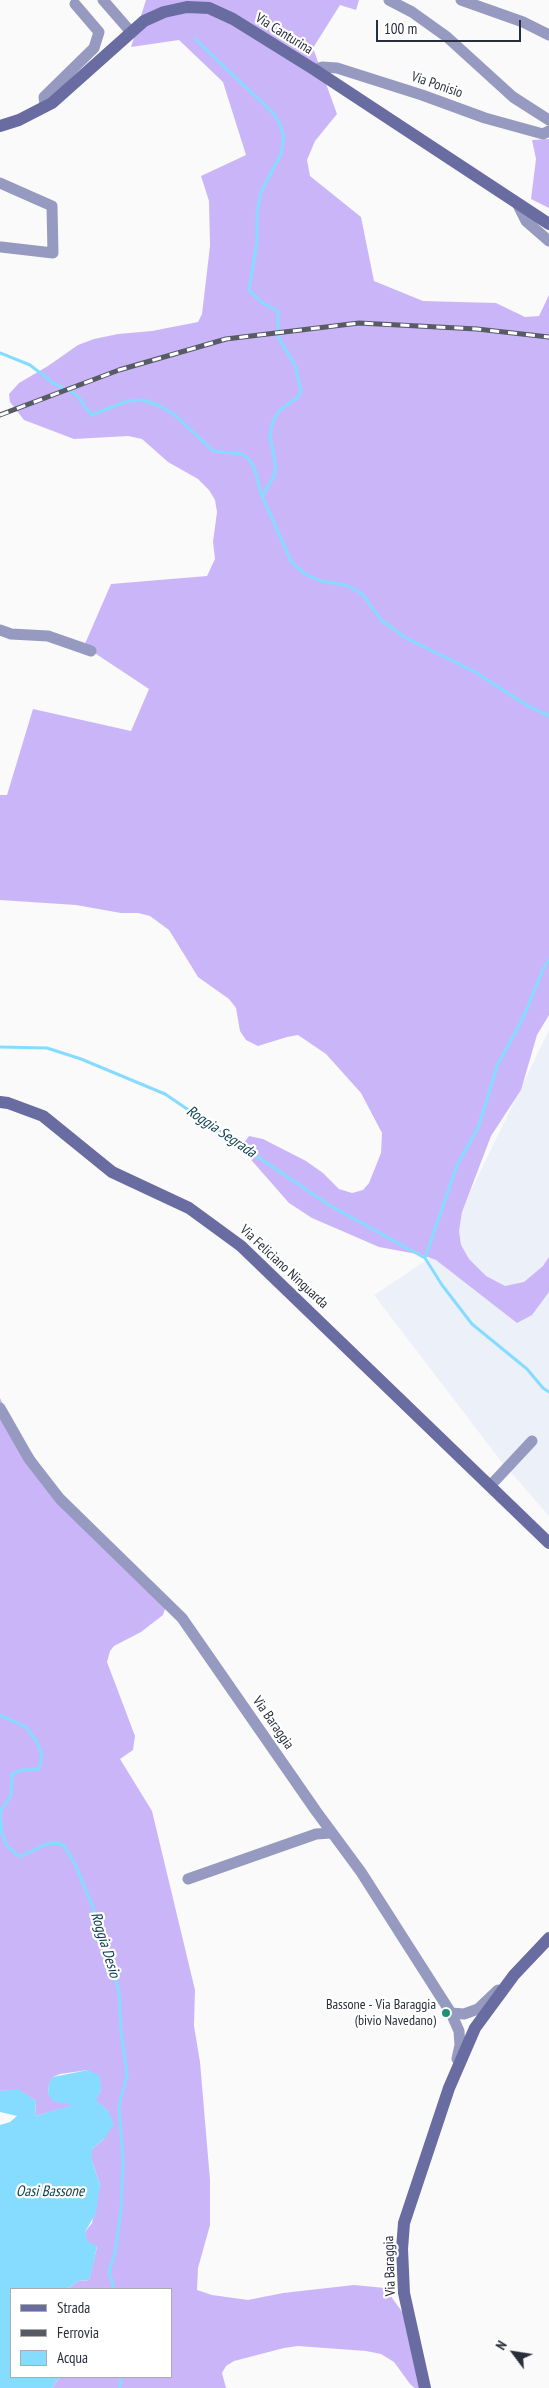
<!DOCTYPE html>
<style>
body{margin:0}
#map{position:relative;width:549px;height:2388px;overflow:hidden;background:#fafafa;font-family:"PT Sans Narrow",sans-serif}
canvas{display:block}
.legend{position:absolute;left:10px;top:2288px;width:162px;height:90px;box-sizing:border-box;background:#fff;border:1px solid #a9abb0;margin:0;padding:6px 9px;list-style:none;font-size:15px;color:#282e3a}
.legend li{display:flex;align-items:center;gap:10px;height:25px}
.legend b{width:25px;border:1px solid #a9abb0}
.north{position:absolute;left:489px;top:2328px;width:50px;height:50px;-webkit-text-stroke:4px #fff;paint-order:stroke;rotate:301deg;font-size:14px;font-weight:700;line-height:20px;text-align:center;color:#282e3a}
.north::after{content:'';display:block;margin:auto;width:18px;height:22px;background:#282e3a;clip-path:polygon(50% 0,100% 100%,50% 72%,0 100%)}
.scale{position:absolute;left:376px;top:20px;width:145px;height:22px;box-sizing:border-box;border:2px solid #282e3a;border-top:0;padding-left:6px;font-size:15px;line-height:18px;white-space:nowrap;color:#282e3a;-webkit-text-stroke:4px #fff;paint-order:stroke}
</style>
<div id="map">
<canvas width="549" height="2388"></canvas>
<ul class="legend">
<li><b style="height:6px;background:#696ca1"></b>Strada</li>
<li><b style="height:6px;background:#565b64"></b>Ferrovia</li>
<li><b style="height:14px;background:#86dcff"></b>Acqua</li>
</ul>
<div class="north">N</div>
<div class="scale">100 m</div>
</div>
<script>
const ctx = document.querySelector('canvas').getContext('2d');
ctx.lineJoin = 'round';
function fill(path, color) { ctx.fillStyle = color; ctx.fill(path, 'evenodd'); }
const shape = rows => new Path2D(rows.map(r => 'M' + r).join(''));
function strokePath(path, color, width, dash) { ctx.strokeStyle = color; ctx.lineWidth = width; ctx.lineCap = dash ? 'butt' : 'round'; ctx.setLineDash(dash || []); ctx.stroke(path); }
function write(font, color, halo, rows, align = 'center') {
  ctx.font = font + ' "PT Sans Narrow",sans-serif'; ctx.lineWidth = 4.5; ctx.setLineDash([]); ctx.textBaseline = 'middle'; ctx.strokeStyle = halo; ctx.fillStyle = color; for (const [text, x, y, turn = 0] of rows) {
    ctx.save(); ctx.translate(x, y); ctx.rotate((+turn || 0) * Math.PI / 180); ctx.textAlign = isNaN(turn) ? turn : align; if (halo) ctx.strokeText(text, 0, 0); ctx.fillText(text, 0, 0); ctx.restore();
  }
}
const built = shape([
 [549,1030,549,1516,500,1460,374,1295,442,1250]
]);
const forest = shape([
 [146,0,359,0,356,10,340,5,313,48,337,114,315,141,307,160,310,176,361,217,374,281,423,301,496,303,525,317,539,316,549,295,549,1015,537,1035,521,1090,491,1136,462,1212,459,1231,461,1245,469,1259,486,1276,505,1286,524,1282,543,1266,549,1257,549,1292,532,1315,517,1323,436,1260,422,1255,379,1247,312,1218,289,1203,246,1154,244,1143,249,1136,263,1139,306,1161,323,1173,339,1189,352,1193,363,1190,369,1183,381,1153,382,1133,361,1093,326,1054,298,1035,287,1037,258,1046,246,1040,240,1031,236,1008,229,999,198,977,169,930,150,916,138,913,121,913,76,905,0,900,0,795,7,795,33,709,131,731,149,689,84,646,111,584,207,576,215,559,213,542,217,512,215,500,209,490,198,479,168,462,142,439,128,436,74,439,24,420,10,402,9,394,19,383,48,366,78,345,94,339,118,334,152,331,198,322,202,314,210,246,209,201,201,176,246,155,223,82,179,40,131,47],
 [549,139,549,208,531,199,536,159,532,140],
 [0,1398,14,1426,51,1482,168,1600,163,1615,141,1632,114,1646,110,1651,107,1662,135,1736,133,1750,120,1759,152,1811,195,1990,194,2026,200,2062,210,2180,210,2225,198,2268,197,2290,212,2295,248,2300,283,2293,354,2285,385,2288,403,2313,427,2388,415,2388,410,2384,394,2362,381,2354,366,2351,298,2346,284,2348,234,2361,226,2366,222,2373,226,2388,52,2388,60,2377,171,2377,171,2289,67,2289,78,2281,89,2280,97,2247,87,2242,85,2232,92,2223,100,2185,92,2161,92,2149,104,2139,108,2111,95,2100,101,2090,88,2070,60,2074,53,2077,49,2084,48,2094,75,2105,35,2116,36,2101,18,2090,0,2091]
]);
const water = shape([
 [88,2070,100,2076,101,2090,96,2100,108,2111,114,2124,104,2139,92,2149,92,2161,100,2185,96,2213,85,2232,88,2242,97,2246,92,2270,89,2280,78,2281,67,2289,11,2289,11,2377,60,2377,52,2388,0,2388,0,2125,10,2122,17,2116,0,2112,0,2091,18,2089,36,2101,35,2116,73,2105,53,2101,48,2094,49,2083,53,2077]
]);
const stream = shape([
 [195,39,272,112,279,122,284,137,281,154,261,192,257,212,257,242,249,290,261,302,278,311,278,337,295,365,301,391,298,397,280,410,273,421,270,435,276,468,273,478,263,495],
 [0,353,30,365,53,383,77,395,91,415,128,401,143,400,160,406,176,416,213,451,242,454,247,457,254,467,262,496,291,561,305,574,321,581,345,585,356,590,364,596,381,620,406,638,475,672,528,706,549,716],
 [0,1047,47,1048,81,1059,165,1094,329,1205,425,1258,442,1285,472,1324,527,1369,543,1388,549,1392],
 [425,1258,457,1165,478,1128,497,1066,524,1016,543,969,549,960],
 [0,1715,26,1727,37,1742,42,1755,39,1769,22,1770,12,1774,11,1796,0,1812,2,1833,7,1846,17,1855,22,1856,46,1844,57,1843,64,1846,75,1864,104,1934,119,1993,121,2031,127,2075,119,2106,123,2163,121,2210,115,2253,109,2271,114,2289],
 [120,2388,121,2377]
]);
const street = shape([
 [103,0,130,31],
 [389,0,412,12,447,37,513,97,549,120],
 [461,0,523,22,549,35],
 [315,70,322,67,337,68,422,95,485,118,543,134,549,131],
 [45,106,44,97,94,48,99,32,75,4],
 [0,183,52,206,53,253,1,247],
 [517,203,526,221,549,241],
 [0,630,11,634,48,636,91,651],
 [0,1408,29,1459,60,1499,182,1618,316,1811,361,1872,451,2013,459,2031,460,2045,457,2059],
 [490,1486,532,1441],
 [188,1879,316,1834,331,1833],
 [451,2013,464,2014,478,2009,498,1990]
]);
const secondary = shape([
 [0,126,19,120,52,103,144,21,164,12,187,7,209,8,233,19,315,70,549,224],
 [0,1102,8,1103,43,1116,112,1172,189,1208,241,1246,549,1543],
 [425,2388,404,2293,402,2249,404,2223,449,2088,475,2028,514,1975,549,1938]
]);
const rail = shape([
 [0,415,119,370,226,339,359,323,477,329,549,337]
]);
const markers = [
 [446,2013,5,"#1c9174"]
];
const streetNames = [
 ["Via Canturina",284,34,32],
 ["Via Ponisio",437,85,19],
 ["Via Feliciano Ninguarda",284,1267,43],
 ["Via Baraggia",273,1723,55],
 ["Via Baraggia",390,2266,-92]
];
const poiNames = [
 ["Bassone - Via Baraggia",436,2005],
 ["(bivio Navedano)",436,2021]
];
const waterNames = [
 ["Roggia Segrada",221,1132,34],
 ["Roggia Desio",105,1945,73],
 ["Oasi Bassone",50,2192]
];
fill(built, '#ecf1f9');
fill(forest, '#cbb5f9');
fill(water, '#86dcff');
strokePath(stream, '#86dcff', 3);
strokePath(street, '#979ac0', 11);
strokePath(secondary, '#696ca1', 12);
strokePath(rail, '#565b64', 5);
strokePath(rail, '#fff', 3, [9]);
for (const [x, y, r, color] of markers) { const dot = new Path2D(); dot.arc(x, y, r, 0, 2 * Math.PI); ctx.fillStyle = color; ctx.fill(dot); strokePath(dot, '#fff', 2); }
write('14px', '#282e3a', '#fff', streetNames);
write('14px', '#282e3a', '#fff', poiNames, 'right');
write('italic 15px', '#0a3f51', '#fff', waterNames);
</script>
